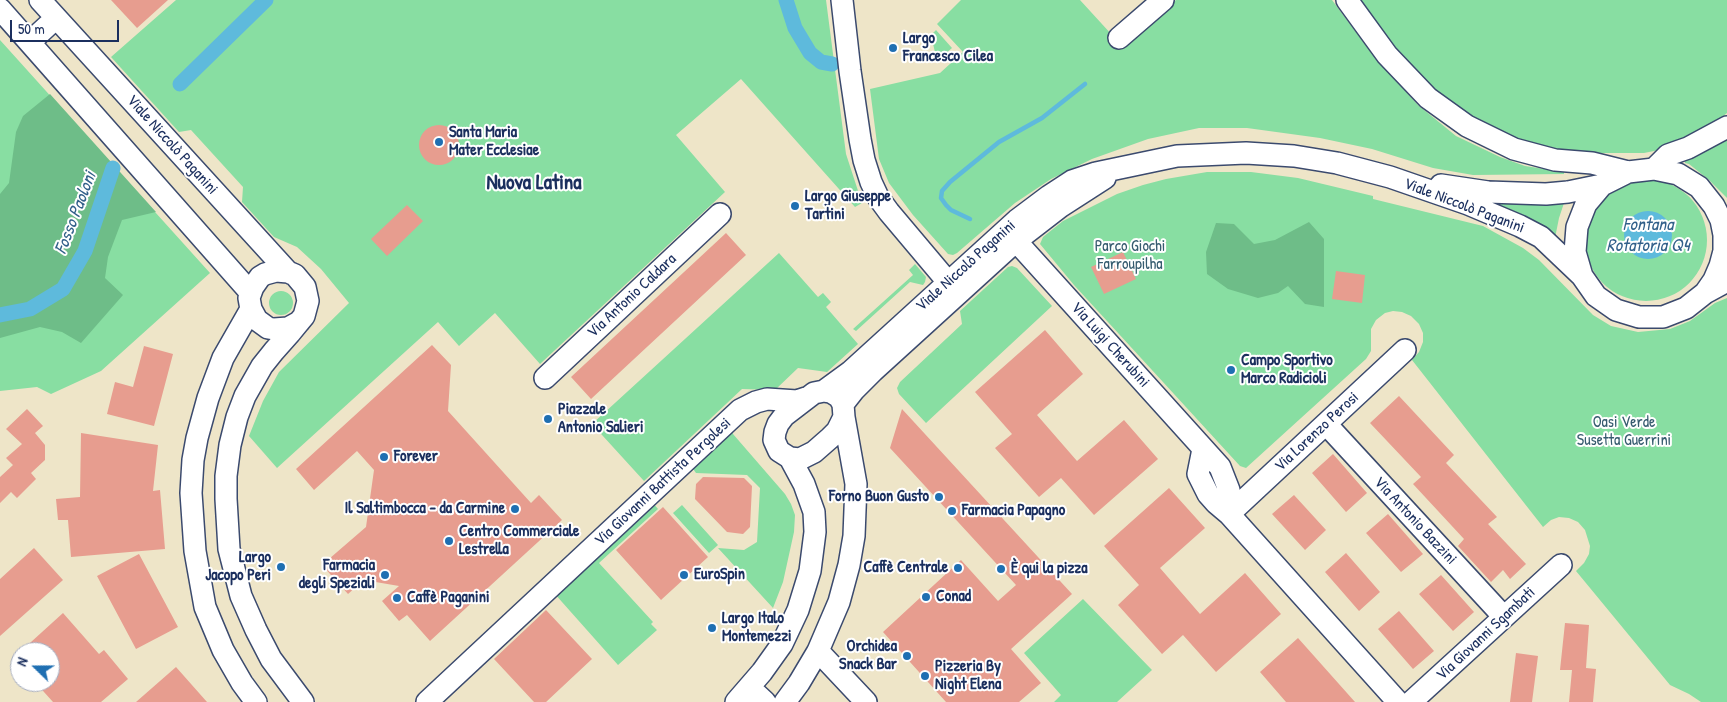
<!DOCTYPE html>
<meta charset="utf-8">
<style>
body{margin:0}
#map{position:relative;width:1727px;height:702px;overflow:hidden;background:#eee5c8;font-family:"Patrick Hand",sans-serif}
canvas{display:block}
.north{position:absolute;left:10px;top:642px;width:50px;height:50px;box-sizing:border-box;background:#fff;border:1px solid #a4acbf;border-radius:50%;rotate:292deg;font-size:14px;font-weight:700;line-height:20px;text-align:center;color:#1b2f5e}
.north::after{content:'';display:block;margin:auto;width:18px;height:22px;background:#1f6fb2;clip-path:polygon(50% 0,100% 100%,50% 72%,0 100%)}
.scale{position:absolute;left:10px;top:20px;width:109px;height:22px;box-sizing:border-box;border:2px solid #1b2f5e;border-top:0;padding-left:6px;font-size:15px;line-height:18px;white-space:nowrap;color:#1b2f5e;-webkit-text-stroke:4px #fff;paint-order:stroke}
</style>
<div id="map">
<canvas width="1727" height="702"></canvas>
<div class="north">N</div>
<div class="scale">50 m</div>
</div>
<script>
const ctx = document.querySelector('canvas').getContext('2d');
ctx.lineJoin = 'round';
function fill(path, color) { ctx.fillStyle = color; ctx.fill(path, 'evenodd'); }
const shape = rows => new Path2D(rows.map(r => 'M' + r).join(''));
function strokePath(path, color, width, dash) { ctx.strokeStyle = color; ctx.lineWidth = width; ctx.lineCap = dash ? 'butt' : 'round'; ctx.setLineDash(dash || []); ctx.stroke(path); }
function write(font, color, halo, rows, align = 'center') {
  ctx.font = font + ' "Patrick Hand",sans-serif'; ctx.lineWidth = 4; ctx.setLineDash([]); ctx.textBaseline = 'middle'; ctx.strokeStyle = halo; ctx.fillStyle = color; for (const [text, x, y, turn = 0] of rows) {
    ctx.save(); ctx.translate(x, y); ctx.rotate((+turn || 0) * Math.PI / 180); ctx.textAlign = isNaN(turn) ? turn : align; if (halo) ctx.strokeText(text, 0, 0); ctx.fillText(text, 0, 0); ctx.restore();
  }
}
const green = shape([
 [176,0,826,0,846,154,862,203,855,207,741,79,676,135,725,192,540,364,495,313,459,346,438,322,277,468,249,436,263,401,279,372,349,303,321,269,297,247,274,237,242,202,243,187,191,130,179,132,111,57],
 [961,0,1080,0,1123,47,1176,0,1332,0,1373,55,1418,105,1456,136,1500,157,1525,166,1564,172,1564,174,1473,175,1433,168,1372,149,1320,138,1247,128,1199,128,1148,139,1092,159,1051,179,1015,203,957,253,953,255,948,254,913,215,889,183,879,159,870,89,940,73,963,52,937,24],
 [1355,0,1727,0,1727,113,1695,139,1674,147,1644,153,1574,153,1534,146,1487,126,1440,98,1385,41],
 [936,30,952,48,937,61,931,35],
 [0,40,210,273,101,371,51,394,37,387,0,391],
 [1727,139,1727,198,1709,180,1689,164,1685,163,1685,158],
 [1207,172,1251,172,1298,178,1373,196,1373,199,1483,226,1523,248,1539,260,1593,315,1611,326,1638,332,1670,329,1690,321,1715,303,1727,298,1727,702,1701,702,1689,694,1670,685,1576,571,1584,563,1589,554,1590,546,1585,530,1578,522,1569,518,1559,517,1551,520,1543,527,1412,360,1419,352,1423,342,1423,333,1419,324,1411,316,1402,312,1393,311,1385,313,1376,320,1371,329,1371,351,1366,359,1246,468,1240,466,1074,285,1040,244,1043,237,1063,221,1117,194,1143,185,1166,179],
 '1585 240a61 61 0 1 1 122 0a61 61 0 1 1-122 0Z',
 [1482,197,1565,200,1559,218,1555,238,1525,218],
 [779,253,818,297,823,293,831,302,826,307,858,344,827,372,798,368,775,390,742,389,644,481,592,424],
 [915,264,926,277,925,282,923,285,910,282,856,331,853,329,913,275,909,270],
 [1012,266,1017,268,1052,306,926,423,899,394,897,388,900,382,962,324,960,311,1008,267],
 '269 303a12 12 0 1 1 24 0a12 12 0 1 1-24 0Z',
 [738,425,733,431,733,434,785,494,791,504,795,515,794,532,783,582,773,608,718,548,744,550,757,542,760,488,747,475,696,473,691,466],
 [652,502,658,509,599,563,653,622,651,624,657,630,618,665,554,593],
 [682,505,718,545,709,553,673,513],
 [1083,599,1152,670,1117,702,1054,702,1061,695,1024,653]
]);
const forest = shape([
 [50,94,156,212,122,220,108,257,105,278,123,295,81,343,62,332,40,327,0,338,0,194,9,183,16,132,23,116],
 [1309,222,1324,239,1324,307,1305,304,1288,286,1278,293,1258,298,1228,289,1207,274,1206,252,1216,223,1234,224,1254,244,1275,240]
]);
const water = shape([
 '1624 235a24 24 0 1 1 48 0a24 24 0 1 1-48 0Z'
]);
const stream = shape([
 [970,219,951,210,946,205,941,198,942,191,950,182,999,142,1042,118,1085,84]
]);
const canal = shape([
 [786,0,795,28,810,53,821,62,832,64],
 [180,84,266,0],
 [0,315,30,309,63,289,85,251,113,168]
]);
const building = shape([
 [111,0,168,0,137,28],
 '419 145a20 20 0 1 1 40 0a20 20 0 1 1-40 0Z',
 [407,205,423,221,387,256,371,239],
 [726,233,746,255,591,399,571,377],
 [1123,252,1136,279,1104,294,1091,267],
 [1336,271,1365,275,1362,303,1332,299],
 [1045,330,1083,374,1037,415,1077,461,1124,420,1158,459,1094,515,1061,478,1039,497,995,448,1012,434,975,392],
 [432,345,451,365,448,411,531,503,539,495,562,520,430,641,407,615,399,621,382,601,399,586,364,580,348,594,322,565,366,527,374,470,357,451,314,490,296,469],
 [144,346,173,354,154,426,107,414,115,382,133,387],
 [1399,396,1454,455,1446,463,1497,517,1488,524,1526,564,1510,579,1503,570,1491,582,1458,546,1464,539,1413,484,1421,477,1370,423],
 [27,409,43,426,35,433,45,445,45,460,31,473,36,479,17,498,11,492,0,503,0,477,13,465,6,458,22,444,6,429],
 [902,409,1072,594,1011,649,1041,683,1019,702,946,702,883,632,961,560,998,601,1016,585,890,448],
 [81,433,158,445,153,491,160,490,165,549,71,557,68,520,58,520,56,499,80,497],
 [1333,454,1367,493,1346,512,1312,473],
 [703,477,744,478,752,486,750,527,743,534,727,532,695,499,696,484],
 [1169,488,1205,528,1160,568,1200,614,1245,573,1281,614,1216,672,1183,635,1162,654,1118,605,1139,585,1104,546],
 [1294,495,1326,530,1305,550,1272,514],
 [663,507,708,557,661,600,616,550],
 [1388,514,1423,554,1401,572,1366,533],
 [34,548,63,580,0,636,0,579],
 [1346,553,1380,592,1359,611,1325,572],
 [139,554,178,627,136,649,97,576],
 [1441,575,1474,612,1453,631,1419,594],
 [546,610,592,659,546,702,534,702,494,659],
 [1399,611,1434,651,1413,669,1378,629],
 [63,613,99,654,104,650,128,679,101,702,53,702,35,682,50,682,50,652,20,652],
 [1565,623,1589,625,1586,668,1596,669,1593,702,1569,702,1572,670,1560,670],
 [1298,638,1355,702,1286,702,1260,672],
 [1516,653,1538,656,1532,702,1510,702],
 [176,667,207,702,136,702]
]);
const minor = shape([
 [40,0,288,272],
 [842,0,850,71,860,139,864,160,871,182,878,197,889,212,948,282],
 [1347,0,1387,55,1428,98,1467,126,1514,149,1555,160,1592,163,1628,172],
 [0,9,250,292],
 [1119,38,1163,0],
 [30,42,56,18],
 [1654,169,1668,155,1688,148,1727,127],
 [1441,185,1488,192,1546,194,1568,192,1602,185],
 [1016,241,1220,467,1229,490,1229,514],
 [1705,293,1714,280,1720,266,1724,251,1724,235,1721,220,1714,206,1699,187,1678,174,1654,169,1628,172,1602,185,1586,204,1577,227,1575,252,1582,276,1596,296,1616,310,1639,317,1663,317,1686,308,1705,293,1727,281],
 [251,309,223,358,208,398,197,438,193,460,191,493,195,551,205,607,223,650,242,683,256,702],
 [299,322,288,328,274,329,268,328,257,320,251,309,249,298,253,287,260,277,265,274,276,271,288,272,295,275,305,287,308,301,304,316,299,322,290,333,274,351,262,366,245,396,237,417,230,445,226,476,226,499,229,549,241,596,256,630,271,659,303,702],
 [545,378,720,214],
 [824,391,850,372,1017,220,1049,196,1072,181,1096,173,1177,156,1246,153,1294,156,1337,163,1390,177,1468,204,1520,226,1541,237,1582,276],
 [843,404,854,390,873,371,1016,241,1060,207,1105,178],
 [1326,424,1504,617],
 [1203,449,1198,474,1208,494,1216,503,1229,514,1398,702],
 [1229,514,1405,350],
 [818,651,866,702],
 [750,688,765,702],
 [427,702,740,410,756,402,767,399,797,401,806,398],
 [736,702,762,672,782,644,798,610,810,571,815,532,814,512,804,484,790,458],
 [785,702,799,683,818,651,839,602,849,565,854,536,856,484,844,417,843,404,839,397,831,392,824,391,814,393,784,416,778,424,775,432,774,440,779,451,790,458,800,459,814,452,830,438,837,431,844,417],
 [1411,702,1561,565]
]);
const markers = [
 [893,48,5,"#1f6fb2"],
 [439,142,5,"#1f6fb2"],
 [795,206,5,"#1f6fb2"],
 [1231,370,5,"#1f6fb2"],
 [548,419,5,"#1f6fb2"],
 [384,457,5,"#1f6fb2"],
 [939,497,5,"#1f6fb2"],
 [515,509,5,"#1f6fb2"],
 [952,511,5,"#1f6fb2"],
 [449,541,5,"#1f6fb2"],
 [281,567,5,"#1f6fb2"],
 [958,568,5,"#1f6fb2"],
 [1001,569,5,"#1f6fb2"],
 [385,575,5,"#1f6fb2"],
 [684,575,5,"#1f6fb2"],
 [926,597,5,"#1f6fb2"],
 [397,598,5,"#1f6fb2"],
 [712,628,5,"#1f6fb2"],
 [907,656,5,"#1f6fb2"],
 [925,676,5,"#1f6fb2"]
];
const poiNames = [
 ["Largo",903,39],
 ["Francesco Cilea",903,57],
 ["Santa Maria",449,133],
 ["Mater Ecclesiae",449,151],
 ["Largo Giuseppe",805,197],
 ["Tartini",805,215],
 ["Campo Sportivo",1241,361],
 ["Marco Radicioli",1241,379],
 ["Piazzale",558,410],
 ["Antonio Salieri",558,428],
 ["Forever",394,457],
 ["Forno Buon Gusto",929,497,"right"],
 ["Il Saltimbocca - da Carmine",505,509,"right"],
 ["Farmacia Papagno",962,511],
 ["Centro Commerciale",459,532],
 ["Lestrella",459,550],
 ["Largo",271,558,"right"],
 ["Jacopo Peri",271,576,"right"],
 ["Farmacia",375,566,"right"],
 ["degli Speziali",375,584,"right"],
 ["Caffè Centrale",948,568,"right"],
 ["È qui la pizza",1011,569],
 ["EuroSpin",694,575],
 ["Conad",936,597],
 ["Caffè Paganini",407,598],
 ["Largo Italo",722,619],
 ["Montemezzi",722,637],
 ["Orchidea",897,647,"right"],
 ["Snack Bar",897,665,"right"],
 ["Pizzeria By",935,667],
 ["Night Elena",935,685]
];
const streetNames = [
 ["Viale Niccolò Paganini",172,145,48],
 ["Viale Niccolò Paganini",1464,206,21],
 ["Viale Niccolò Paganini",966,266,-42],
 ["Via Antonio Caldara",632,296,-43],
 ["Via Luigi Cherubini",1110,345,48],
 ["Via Lorenzo Perosi",1317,432,-43],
 ["Via Giovanni Battista Pergolesi",663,482,-43],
 ["Via Antonio Bazzini",1415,521,47],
 ["Via Giovanni Sgambati",1486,634,-43]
];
const parkNames = [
 ["Parco Giochi",1130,247],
 ["Farroupilha",1130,265],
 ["Oasi Verde",1624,423],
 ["Susetta Guerrini",1624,441]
];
const waterNames = [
 ["Fosso Paoloni",76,213,-69],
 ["Fontana",1648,225],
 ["Rotatoria Q4",1648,246]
];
const districtNames = [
 ["Nuova Latina",534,183]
];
fill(green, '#88dea2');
fill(forest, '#6ebd88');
fill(water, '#5ebadc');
strokePath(stream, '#5ebadc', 4.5);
strokePath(canal, '#5ebadc', 15);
fill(building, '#e79d8f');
strokePath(minor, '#3b4a6e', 24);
strokePath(minor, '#fff', 21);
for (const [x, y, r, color] of markers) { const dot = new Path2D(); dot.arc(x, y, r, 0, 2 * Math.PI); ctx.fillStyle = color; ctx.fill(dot); strokePath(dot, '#fff', 2); }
write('bold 16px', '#1b2f5e', '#fff', poiNames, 'left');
write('16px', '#1b2f5e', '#fff', streetNames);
write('16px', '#365b6f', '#fff', parkNames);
write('italic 18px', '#32608a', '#fff', waterNames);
write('bold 21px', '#1b2f5e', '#fff', districtNames);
</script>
